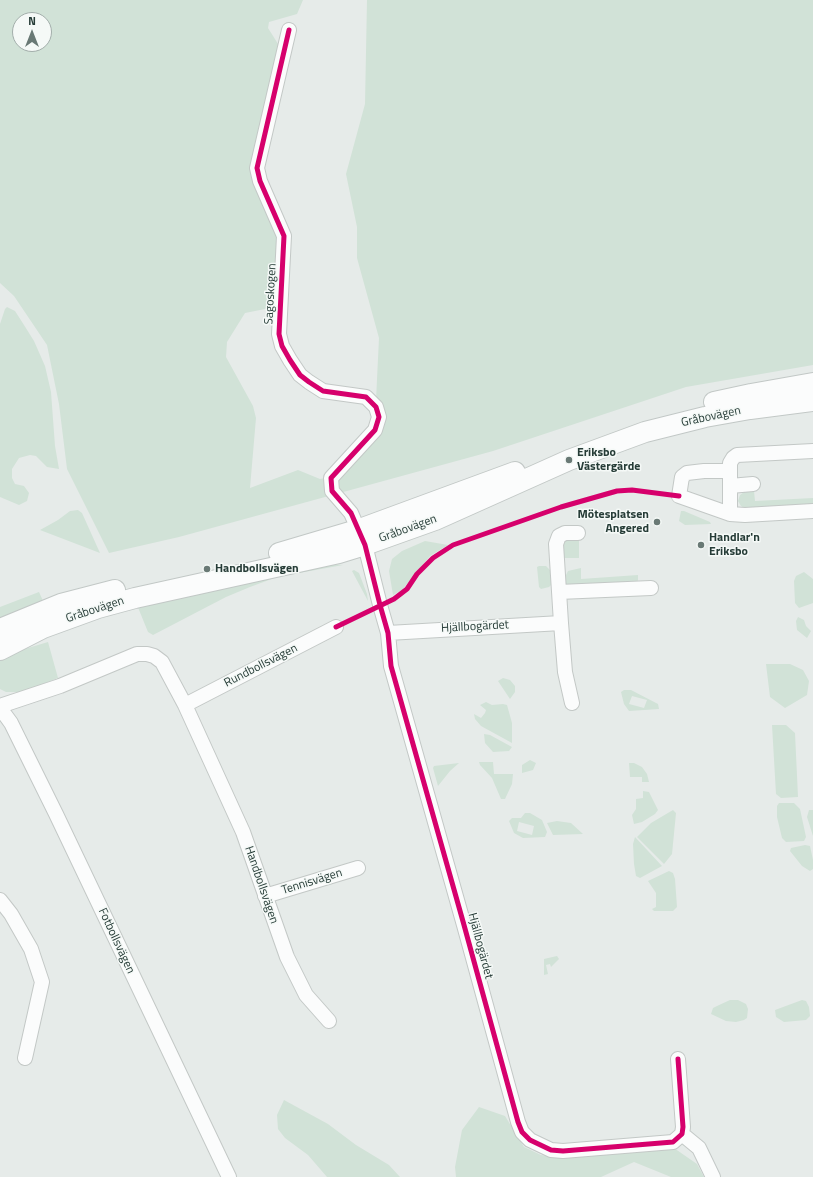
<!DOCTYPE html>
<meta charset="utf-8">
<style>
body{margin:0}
#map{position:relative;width:813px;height:1177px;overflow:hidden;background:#e6ebe9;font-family:"Titillium Web",sans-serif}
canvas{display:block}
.north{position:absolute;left:12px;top:12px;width:40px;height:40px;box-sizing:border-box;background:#f5f9f7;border:1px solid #a2adaa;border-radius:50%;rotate:0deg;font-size:11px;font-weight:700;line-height:16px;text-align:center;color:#263c37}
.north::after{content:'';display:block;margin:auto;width:14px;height:18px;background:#697975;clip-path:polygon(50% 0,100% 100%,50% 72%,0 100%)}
</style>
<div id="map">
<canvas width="813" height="1177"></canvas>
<div class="north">N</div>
</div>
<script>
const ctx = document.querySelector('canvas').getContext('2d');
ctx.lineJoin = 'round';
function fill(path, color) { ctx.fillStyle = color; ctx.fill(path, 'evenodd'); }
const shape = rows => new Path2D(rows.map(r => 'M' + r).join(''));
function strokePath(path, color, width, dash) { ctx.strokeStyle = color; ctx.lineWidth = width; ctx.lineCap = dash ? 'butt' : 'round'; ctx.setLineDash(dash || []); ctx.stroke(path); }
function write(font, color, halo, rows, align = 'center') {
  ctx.font = font + ' "Titillium Web",sans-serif'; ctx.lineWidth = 3; ctx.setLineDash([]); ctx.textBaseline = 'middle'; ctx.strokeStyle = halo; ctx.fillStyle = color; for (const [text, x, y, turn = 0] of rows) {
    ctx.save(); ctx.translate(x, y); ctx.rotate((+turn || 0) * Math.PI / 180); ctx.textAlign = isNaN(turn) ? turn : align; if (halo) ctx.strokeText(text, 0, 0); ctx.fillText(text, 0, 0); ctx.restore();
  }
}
const green = shape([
 [0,0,303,0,297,14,269,22,268,28,280,47,253,164,280,234,275,307,245,313,227,342,226,357,253,406,256,418,250,488,298,470,320,479,341,475,375,421,379,338,357,258,357,227,346,174,365,104,367,0,813,0,813,365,686,387,493,451,179,537,109,553,67,469,59,404,47,345,14,296,0,283],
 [20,20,44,20,44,44,20,44],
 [7,307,15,311,24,325,34,341,45,366,51,392,55,446,59,469,47,467,36,456,30,455,19,458,12,469,12,478,15,484,24,486,29,493,27,501,19,505,0,497,0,324,5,309],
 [747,490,754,491,755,501,813,498,813,506,746,509,741,506,738,501,740,495],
 [78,510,82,513,100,553,40,530,58,520,70,511],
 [681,511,684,511,710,522,711,524,685,525,679,521],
 [579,536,579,558,564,558,563,542,565,539],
 [425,541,448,545,430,556,402,590,393,595,389,571,392,559,402,551],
 [327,564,343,565,277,577,250,587,226,597,153,635,148,632,137,605],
 [539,566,546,566,551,571,552,584,549,587,541,589,539,587,537,567],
 [581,568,581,579,638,575,638,580,637,582,566,585,565,577,568,571],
 [354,570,359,573,367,594,368,601,352,571],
 [804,572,813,579,813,603,799,608,795,603,794,581,796,576],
 [39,592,44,603,0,621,0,607],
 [798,617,804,620,806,626,811,631,807,638,797,630,796,621],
 [48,642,58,678,23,692,6,692,0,689,0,658,8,654],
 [766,664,790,664,803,670,809,681,807,695,785,708,770,697],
 [503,678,510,680,515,686,515,692,510,699,498,681],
 [631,690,658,704,659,709,629,711,624,704,621,692,624,690],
 [632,696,647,700,644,708,629,704],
 [486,702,492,705,503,704,507,705,512,723,512,743,481,726,475,719,474,714,481,718,485,713,486,710,480,705],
 [772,725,786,725,795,733,798,797,781,798,776,794],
 [484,734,490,735,512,747,509,751,493,752,485,743],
 [530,760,536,763,533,770,522,773,522,765],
 [479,762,493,762,494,774,513,774,512,784,505,799,501,799,492,778,480,765],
 [459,763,450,771,438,786,433,768,434,766],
 [629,763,634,763,642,767,647,774,649,782,642,782,642,777,630,777],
 [643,791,649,792,658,810,655,814,642,822,634,824,632,815,636,809,636,799,643,798],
 [779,803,794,803,800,809,806,837,804,841,786,842,782,838,777,817,777,806],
 [673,810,676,813,672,854,664,864,637,837,651,823],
 [809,810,813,810,813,836,807,817],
 [525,813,530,813,542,820,547,832,545,837,523,838,514,833,509,821,512,818,521,818],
 [519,822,534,826,532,835,517,831],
 [557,821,571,823,583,834,553,835,547,823],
 [635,837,662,866,640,878,636,876,634,864,633,844],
 [805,845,810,846,813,860,813,869,810,871,802,866,790,851,791,848],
 [669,871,673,873,675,879,677,907,673,911,654,911,652,909,656,907,656,893,648,881],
 [557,956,559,959,551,967,550,964,546,965,548,974,544,975,544,959],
 [730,1000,738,1000,746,1004,748,1009,747,1018,744,1020,736,1022,726,1021,711,1014,713,1008,717,1006],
 [802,1000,806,1001,809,1007,810,1016,806,1020,784,1022,776,1017,775,1010],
 [284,1100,328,1124,356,1145,389,1165,400,1177,327,1177,308,1155,285,1138,278,1129,277,1115],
 [479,1107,505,1116,524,1147,541,1155,559,1158,594,1156,671,1146,697,1164,704,1177,671,1177,634,1162,601,1177,456,1177,455,1167,462,1130]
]);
const street = shape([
 [289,30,257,168,260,181,284,236,279,334,282,346,290,360,300,375,309,382,323,391,366,397,376,407,379,417,375,430,331,478,332,491,351,513,365,545,380,605,388,633,391,666,464,925,518,1122,522,1132,530,1140,551,1150,563,1151,673,1142,682,1134,683,1127,678,1059],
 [730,471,704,471,687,473,682,477,679,496,730,514,745,515,813,511],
 [730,486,753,484],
 [730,514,730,463,733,458,737,455,813,451],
 [559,592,651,588],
 [561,623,565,672,572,703],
 [388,633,561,623,556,544,559,536,565,533,578,533],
 [185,705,336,627],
 [0,706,60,686,137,654,147,654,154,656,162,662,185,705,243,832,287,957,306,995,329,1021],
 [0,708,11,723,56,814,229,1177],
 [265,896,358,868],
 [0,900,11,914,31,949,42,982,25,1058],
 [682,1134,699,1148,713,1177]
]);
const secondary = shape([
 [714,402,751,394,813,383],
 [279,553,360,529,515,472],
 [0,629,61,604,115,590],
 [0,650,43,628,98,608,135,598,339,553,365,545,435,520,569,460,645,432,705,417,750,409,813,401]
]);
const cycleway = shape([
 [289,30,257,168,260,181,284,236,279,334,282,346,290,360,300,375,309,382,323,391,366,397,376,407,379,417,375,430,331,478,332,491,351,513,365,545,380,605,388,633,391,666,464,925,518,1122,522,1132,530,1140,551,1150,563,1151,673,1142,682,1134,683,1127,678,1059],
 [336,627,394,599,407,589,417,574,433,558,453,545,561,507,617,491,632,490,679,496]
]);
const markers = [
 [569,460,4,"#697975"],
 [657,522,4,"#697975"],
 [701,545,4,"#697975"],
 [207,569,4,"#697975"]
];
const streetNames = [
 ["Sagoskogen",271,294,-87],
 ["Gråbovägen",711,417,-12],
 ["Gråbovägen",408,529,-20],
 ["Gråbovägen",95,610,-18],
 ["Hjällbogärdet",475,627,-3],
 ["Rundbollsvägen",261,666,-27],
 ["Tennisvägen",312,882,-17],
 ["Handbollsvägen",261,885,71],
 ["Fotbollsvägen",116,941,65],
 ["Hjällbogärdet",480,946,75]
];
const poiNames = [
 ["Eriksbo",577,453],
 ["Västergärde",577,467],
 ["Mötesplatsen",649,515,"right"],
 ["Angered",649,529,"right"],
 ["Handlar'n",709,538],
 ["Eriksbo",709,552],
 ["Handbollsvägen",215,569]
];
fill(green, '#d1e2d7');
strokePath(street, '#c3c8c6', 16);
strokePath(secondary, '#c2c8c6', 22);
strokePath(street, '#fbfcfc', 14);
strokePath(secondary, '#fbfcfc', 20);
strokePath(cycleway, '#d6006c', 5);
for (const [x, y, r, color] of markers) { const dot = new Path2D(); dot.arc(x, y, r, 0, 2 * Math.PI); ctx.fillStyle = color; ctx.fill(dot); strokePath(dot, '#f5f9f7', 1.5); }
write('12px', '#263c37', '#f5f9f7', streetNames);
write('bold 12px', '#263c37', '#f5f9f7', poiNames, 'left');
</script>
